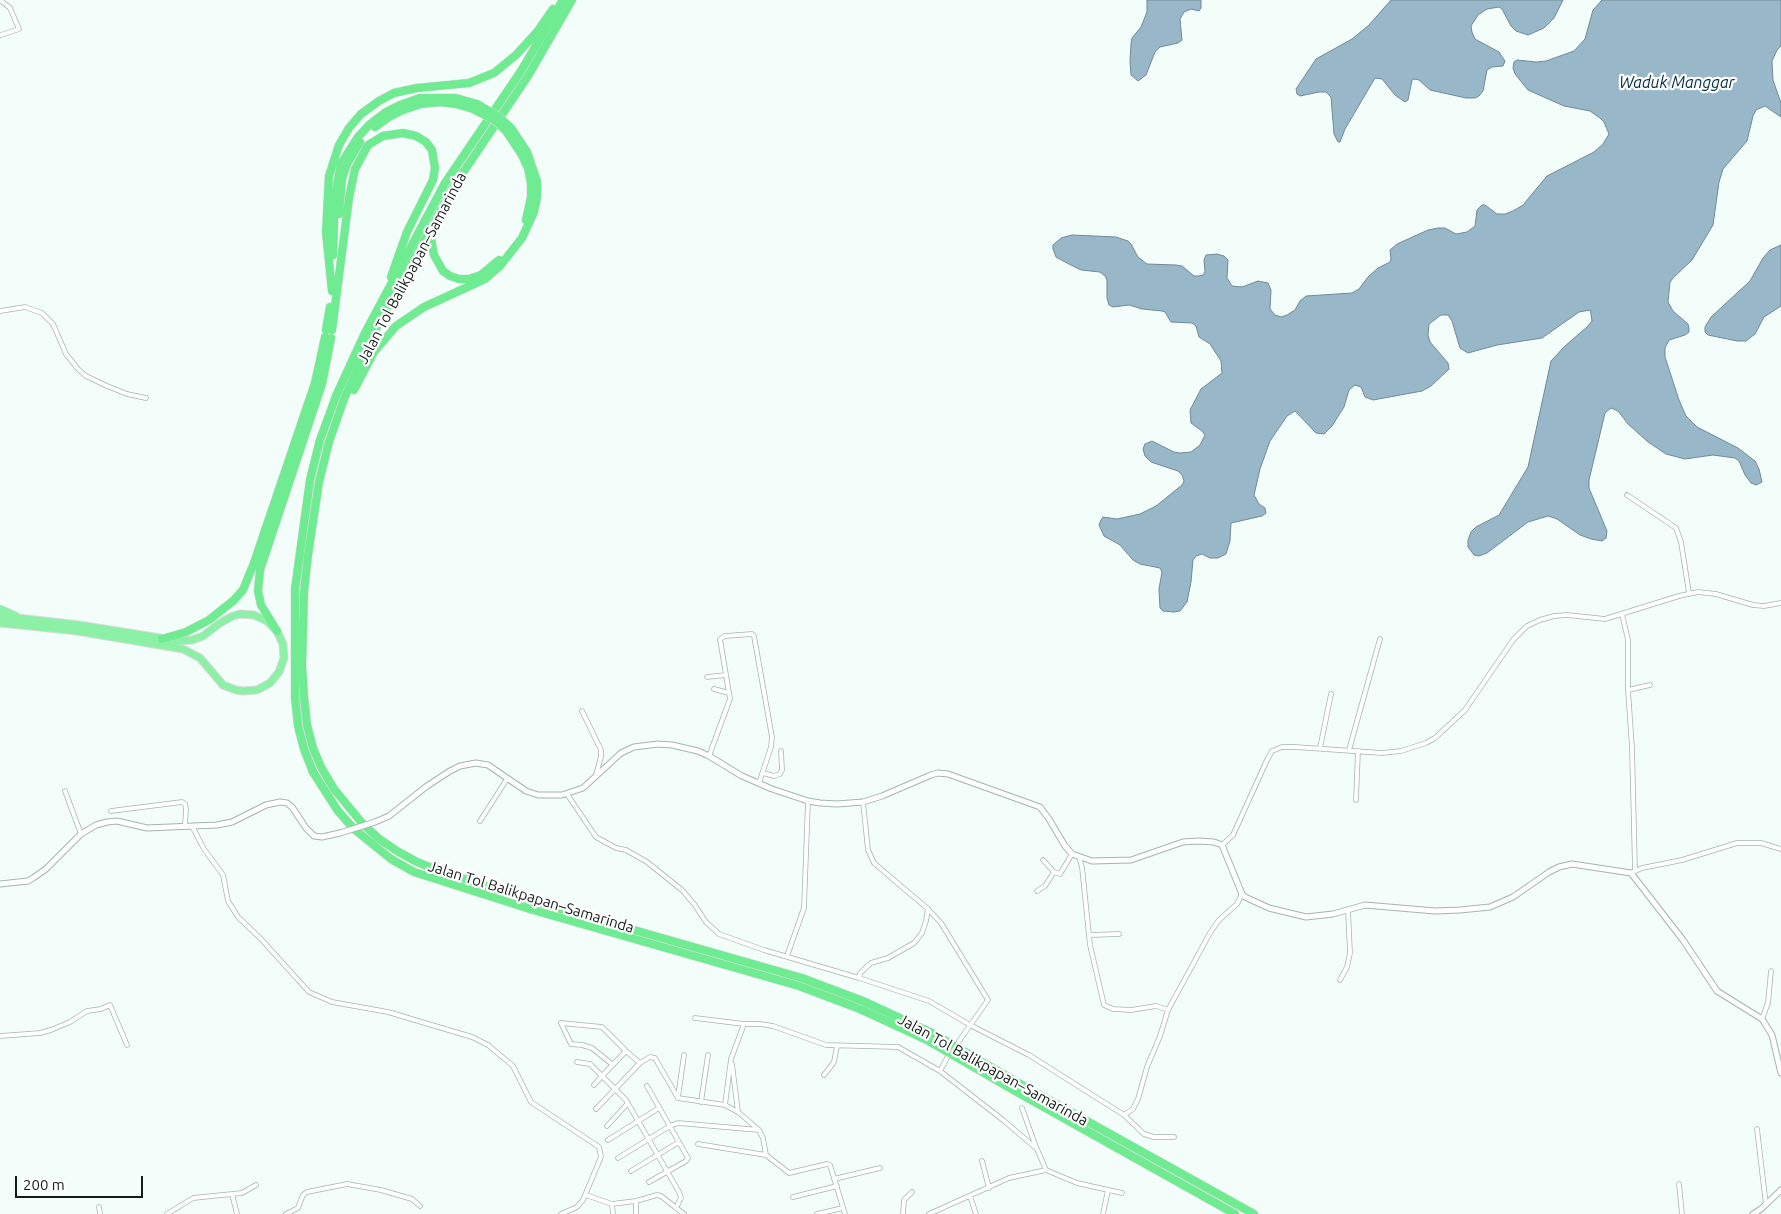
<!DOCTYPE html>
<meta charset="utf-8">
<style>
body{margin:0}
#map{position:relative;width:1781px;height:1214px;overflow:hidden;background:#f3fefb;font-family:Ubuntu,sans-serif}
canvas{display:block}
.scale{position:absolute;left:15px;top:1176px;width:128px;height:22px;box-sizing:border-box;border:2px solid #151b19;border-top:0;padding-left:6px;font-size:15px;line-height:18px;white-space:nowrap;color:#151b19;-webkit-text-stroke:4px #fff;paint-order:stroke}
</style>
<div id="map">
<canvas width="1781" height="1214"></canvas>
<div class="scale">200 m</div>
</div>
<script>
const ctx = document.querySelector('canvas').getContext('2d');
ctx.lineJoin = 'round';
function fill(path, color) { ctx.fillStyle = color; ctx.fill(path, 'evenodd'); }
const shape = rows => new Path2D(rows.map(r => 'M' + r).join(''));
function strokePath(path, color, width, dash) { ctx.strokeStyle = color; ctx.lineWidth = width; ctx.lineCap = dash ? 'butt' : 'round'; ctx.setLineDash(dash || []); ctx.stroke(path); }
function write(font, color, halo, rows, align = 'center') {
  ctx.font = font + ' Ubuntu,sans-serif'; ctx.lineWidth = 4.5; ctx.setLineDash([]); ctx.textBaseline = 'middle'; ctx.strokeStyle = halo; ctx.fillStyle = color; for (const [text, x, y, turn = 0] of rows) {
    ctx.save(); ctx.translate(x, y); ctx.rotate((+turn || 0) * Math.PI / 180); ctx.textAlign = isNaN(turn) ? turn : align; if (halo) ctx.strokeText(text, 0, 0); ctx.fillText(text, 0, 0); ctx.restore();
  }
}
const water = shape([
 [1147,0,1201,0,1201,8,1199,11,1191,9,1184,12,1180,19,1182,40,1178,43,1160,47,1155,52,1146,75,1138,81,1131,75,1130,61,1131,44,1132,38,1141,27,1147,12,1147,0],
 [1391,0,1563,0,1554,18,1544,28,1528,35,1516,31,1511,26,1502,9,1499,7,1487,9,1478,15,1471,26,1472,32,1475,39,1499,52,1505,61,1503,66,1492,67,1487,70,1483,91,1479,96,1475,98,1466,98,1430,90,1419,80,1414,79,1412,80,1408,100,1405,102,1395,95,1382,79,1375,78,1345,129,1340,142,1338,142,1334,134,1331,97,1326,92,1319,92,1300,96,1297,94,1296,89,1316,59,1352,39,1369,25,1391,0],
 [1602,0,1781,0,1781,46,1777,50,1772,61,1773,80,1781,103,1781,117,1765,106,1756,110,1753,116,1747,141,1723,169,1719,182,1713,225,1692,260,1674,277,1670,282,1668,302,1673,311,1688,324,1689,328,1689,332,1685,335,1669,340,1665,348,1665,357,1679,400,1686,416,1697,427,1738,448,1755,461,1759,469,1762,482,1756,485,1751,483,1745,475,1739,461,1735,458,1713,455,1685,459,1666,454,1648,442,1628,424,1618,411,1611,408,1605,413,1589,480,1589,488,1607,531,1606,538,1602,541,1591,539,1580,535,1557,519,1548,516,1528,522,1487,553,1479,556,1474,555,1468,547,1468,540,1471,532,1476,527,1499,515,1528,467,1551,361,1565,346,1587,327,1592,321,1591,314,1590,310,1579,312,1542,338,1497,345,1468,353,1460,348,1452,321,1448,315,1441,315,1429,324,1428,335,1430,342,1448,363,1449,369,1431,386,1422,391,1373,400,1365,397,1361,387,1355,385,1349,390,1344,407,1332,426,1324,434,1316,433,1295,411,1287,416,1270,441,1260,469,1254,495,1259,504,1265,508,1266,513,1262,516,1231,523,1230,541,1226,554,1218,558,1210,558,1202,554,1196,556,1193,560,1191,582,1187,602,1180,611,1174,612,1163,611,1160,608,1159,589,1162,572,1160,568,1140,564,1133,560,1120,545,1104,536,1099,525,1101,520,1103,517,1117,519,1140,514,1156,506,1182,485,1184,481,1182,475,1178,471,1151,462,1145,456,1143,449,1145,444,1152,441,1174,452,1180,453,1191,452,1200,445,1205,435,1202,431,1191,423,1190,410,1201,389,1222,373,1221,361,1210,344,1199,337,1196,326,1192,323,1171,322,1165,312,1162,311,1142,309,1129,305,1113,307,1109,305,1107,298,1107,280,1105,276,1100,272,1081,270,1065,262,1056,257,1053,249,1053,245,1061,238,1072,235,1116,237,1128,241,1131,244,1138,257,1147,264,1176,265,1182,266,1194,276,1199,276,1203,275,1205,272,1204,260,1206,255,1217,254,1224,256,1228,260,1227,278,1232,286,1242,287,1258,281,1268,283,1271,290,1270,309,1275,315,1281,317,1287,315,1295,310,1300,301,1306,296,1352,293,1359,289,1368,277,1378,268,1390,262,1391,259,1390,250,1397,244,1428,230,1438,228,1445,228,1456,234,1467,232,1475,226,1477,210,1482,205,1485,205,1497,214,1505,214,1513,211,1523,205,1547,176,1594,152,1603,144,1609,134,1604,122,1600,118,1590,111,1564,106,1528,90,1515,74,1513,68,1514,62,1517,60,1536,62,1546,61,1574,51,1585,39,1593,10,1602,0],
 [1781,245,1781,306,1764,317,1755,334,1746,341,1737,341,1708,335,1705,332,1705,327,1711,317,1750,281,1763,258,1770,250,1781,245]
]);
const minor = shape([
 [0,0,10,8,19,29,1,35],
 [0,311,25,307,42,313,53,324,66,354,78,369,86,376,107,386,127,394,146,398],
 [1627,495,1676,528,1681,542,1689,593],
 [1622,614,1628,640,1628,690,1632,748,1635,870],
 [707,677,726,675],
 [714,689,729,693],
 [1628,690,1650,685],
 [582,711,601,750,601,757,596,775],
 [1320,748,1331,694],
 [1349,750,1380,639],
 [709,756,730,699,720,639,725,636,752,634,754,636,772,737,771,747,759,783],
 [763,773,774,776,780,774,782,770,781,751],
 [65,791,81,834],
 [567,794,596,837,616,848,626,850,647,862,682,890,694,904,706,922,719,934,764,950,859,978,860,973,871,963,888,958,914,943,922,933,926,921,928,909],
 [1356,800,1358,751],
 [863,802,868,850,874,863,928,909,941,923,988,1000,959,1041],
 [111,811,182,802,185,804,186,809,185,825],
 [480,821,507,779],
 [192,826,204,849,223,875,228,901,238,917,261,939,309,992,332,1002,388,1012,472,1037,488,1045,513,1066,531,1102,599,1147,601,1157,583,1200,577,1207,561,1214],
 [1222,845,1233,835,1267,760,1272,751,1282,747,1295,747,1382,753,1401,751,1426,743,1435,738,1465,710,1513,640,1527,626,1540,620,1554,616,1567,615,1605,619,1679,596,1698,592,1716,594,1753,605,1764,606,1781,603],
 [1079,857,1082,867,1090,945,1104,1005,1113,1009,1131,1010,1156,1006,1168,1010],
 [1043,860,1054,872,1060,874,1072,854],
 [1631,873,1642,868,1682,860,1737,843,1761,843,1781,849],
 [1037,891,1045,886,1054,872],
 [1090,935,1119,934],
 [787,956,804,908,808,801],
 [859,978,929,1001,970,1025,1029,1055,1124,1115,1144,1134,1154,1137,1174,1137],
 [1340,980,1347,967,1350,953,1348,910],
 [695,1018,744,1024],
 [1762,1019,1768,1003,1771,971],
 [561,1023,602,1027,626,1051,602,1076,626,1100,679,1192,681,1198,676,1208],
 [561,1023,571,1044,582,1045,592,1048,613,1065],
 [0,1036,40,1033,51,1030,70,1022,87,1011,101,1009,110,1005,127,1045],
 [577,1062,590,1064,602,1076,594,1085],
 [640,1063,650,1057,655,1058,678,1098,725,1105,738,1112,759,1130,763,1138,766,1155,789,1173,827,1164,830,1165,845,1214],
 [732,1064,738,1112],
 [940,1071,947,1058],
 [824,1075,834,1062,837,1046],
 [647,1086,688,1158,686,1161,649,1182],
 [678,1097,684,1055],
 [701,1102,708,1055],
 [725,1105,731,1059,744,1024,760,1024,773,1026,826,1045,898,1047,940,1071,1003,1120,1037,1149,1046,1170],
 [1022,1108,1036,1147],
 [596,1109,640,1063,626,1051],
 [1124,1115,1133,1109,1138,1099,1147,1067,1160,1036,1168,1010,1210,933,1219,920,1237,904,1242,894],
 [607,1126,628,1103],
 [1757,1129,1766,1205],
 [608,1140,659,1108],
 [698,1144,766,1155],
 [618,1158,670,1126,678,1123,759,1130],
 [982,1161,989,1188],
 [631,1171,679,1142],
 [834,1179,880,1168],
 [1679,1184,1682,1214],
 [232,1194,237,1214],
 [586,1195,612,1204,636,1201,657,1195,661,1196,684,1214],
 [970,1196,976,1214],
 [793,1197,837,1186],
 [636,1201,636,1214],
 [612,1204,613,1214],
 [99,1207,100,1214],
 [167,1214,193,1198,242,1193,256,1185],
 [286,1214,298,1208,303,1195,307,1192,347,1184,381,1190,412,1199,420,1206],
 [817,1214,843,1208],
 [903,1214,904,1200,912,1192],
 [929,1214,1009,1178,1046,1170,1077,1183,1122,1193],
 [1103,1214,1108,1190]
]);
const tertiary = shape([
 [375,822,389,816,427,786,450,771,460,766,476,763,488,765,526,791,538,795,562,795,583,788,621,753,634,747,658,744,672,745,698,751,709,756,742,776,772,789,808,801,820,803,837,804,863,802,882,796,931,775,938,773,948,774,1040,807,1049,819,1065,846,1072,854,1092,861,1131,860,1183,842,1198,841,1214,842,1222,845,1242,894,1245,897,1269,908,1306,917,1333,914,1365,905,1435,911,1460,910,1490,907,1513,897,1549,872,1559,867,1572,864,1631,873,1683,940,1717,991,1762,1019,1772,1035,1781,1073],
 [0,884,28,881,33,878,46,869,81,834,96,825,107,822,117,821,147,828,217,825,232,822,266,805,280,802,287,803,292,807,306,828,314,836,322,837,340,833],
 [1753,1214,1761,1209,1781,1190]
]);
const trunk = shape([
 [0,609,16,616],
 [0,616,79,625,179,641,192,640,203,636,220,623,233,616,240,614,254,615,267,621,277,631,283,644,284,658,279,672,270,683,257,690,243,691,236,690,223,685,200,658,183,649,77,631,0,623]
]);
const motorway = shape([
 [563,0,521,71,445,183,365,333,336,396,320,440,310,480,295,589,295,697,298,726,304,749,313,772,338,811,354,829,391,859,414,872,533,910,799,986,860,1009,927,1040,1017,1092,1235,1214],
 [572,0,528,76,452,189,372,336,344,399,329,442,319,482,308,555,304,592,302,665,304,697,307,725,313,748,321,767,334,789,362,823,378,838,397,851,417,862,437,870,536,902,802,978,863,1001,932,1033,1022,1085,1254,1214],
 [375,127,389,117,403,110,421,104,440,102,456,104,473,109],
 [506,131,522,155,528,168,531,183,531,197,526,220],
 [339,214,342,179,347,164,360,142],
 [433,229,431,238,434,255,443,271,450,276,459,279,469,279,481,275,499,260],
 [333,255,335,197,338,180,341,164,358,137,369,125,386,112,400,105,420,98,456,98,477,104],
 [332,291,326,232,329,176,339,145,349,128,361,114,379,101,394,93,417,88,469,83,494,73,516,55,537,32,553,9],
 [326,330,330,307],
 [332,330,349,198,355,169,368,145,383,136,403,133,416,136,426,142,432,150,435,168,433,180,407,232,391,277],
 [354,390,374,352,396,326,424,307,485,279,500,266,522,238,534,212,537,198,537,181,527,152,511,128],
 [277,631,261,605,258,591,260,570,322,384,331,338],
 [162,639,186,632,209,620,233,601,243,590,254,563,315,383,325,337]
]);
const tertiaryBridge = shape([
 [340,833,375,822]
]);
const motorwayBridge = shape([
 [477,104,499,117,511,128],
 [473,109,496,121,506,131]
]);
const streetNames = [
 ["Jalan Tol Balikpapan–Samarinda",412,268,-62],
 ["Jalan Tol Balikpapan–Samarinda",531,897,17],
 ["Jalan Tol Balikpapan–Samarinda",993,1070,29]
];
const waterNames = [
 ["Waduk Manggar",1677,83]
];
fill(water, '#98b8ca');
strokePath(water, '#718995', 1);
strokePath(minor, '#a3b5b0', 5.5);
strokePath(tertiary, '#a3b5b0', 7);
strokePath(trunk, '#dadbda', 9);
strokePath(motorway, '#dadbda', 9);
strokePath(minor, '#fff', 4);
strokePath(tertiary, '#fff', 5);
strokePath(trunk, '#8cf0a7', 7);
strokePath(motorway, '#6fec91', 8);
strokePath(tertiaryBridge, '#a3b5b0', 7, []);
strokePath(motorwayBridge, '#dadbda', 9, []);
strokePath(tertiaryBridge, '#fff', 5);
strokePath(motorwayBridge, '#6fec91', 8);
write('15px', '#151b19', '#fff', streetNames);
write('italic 16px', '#002e42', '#fff', waterNames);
</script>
